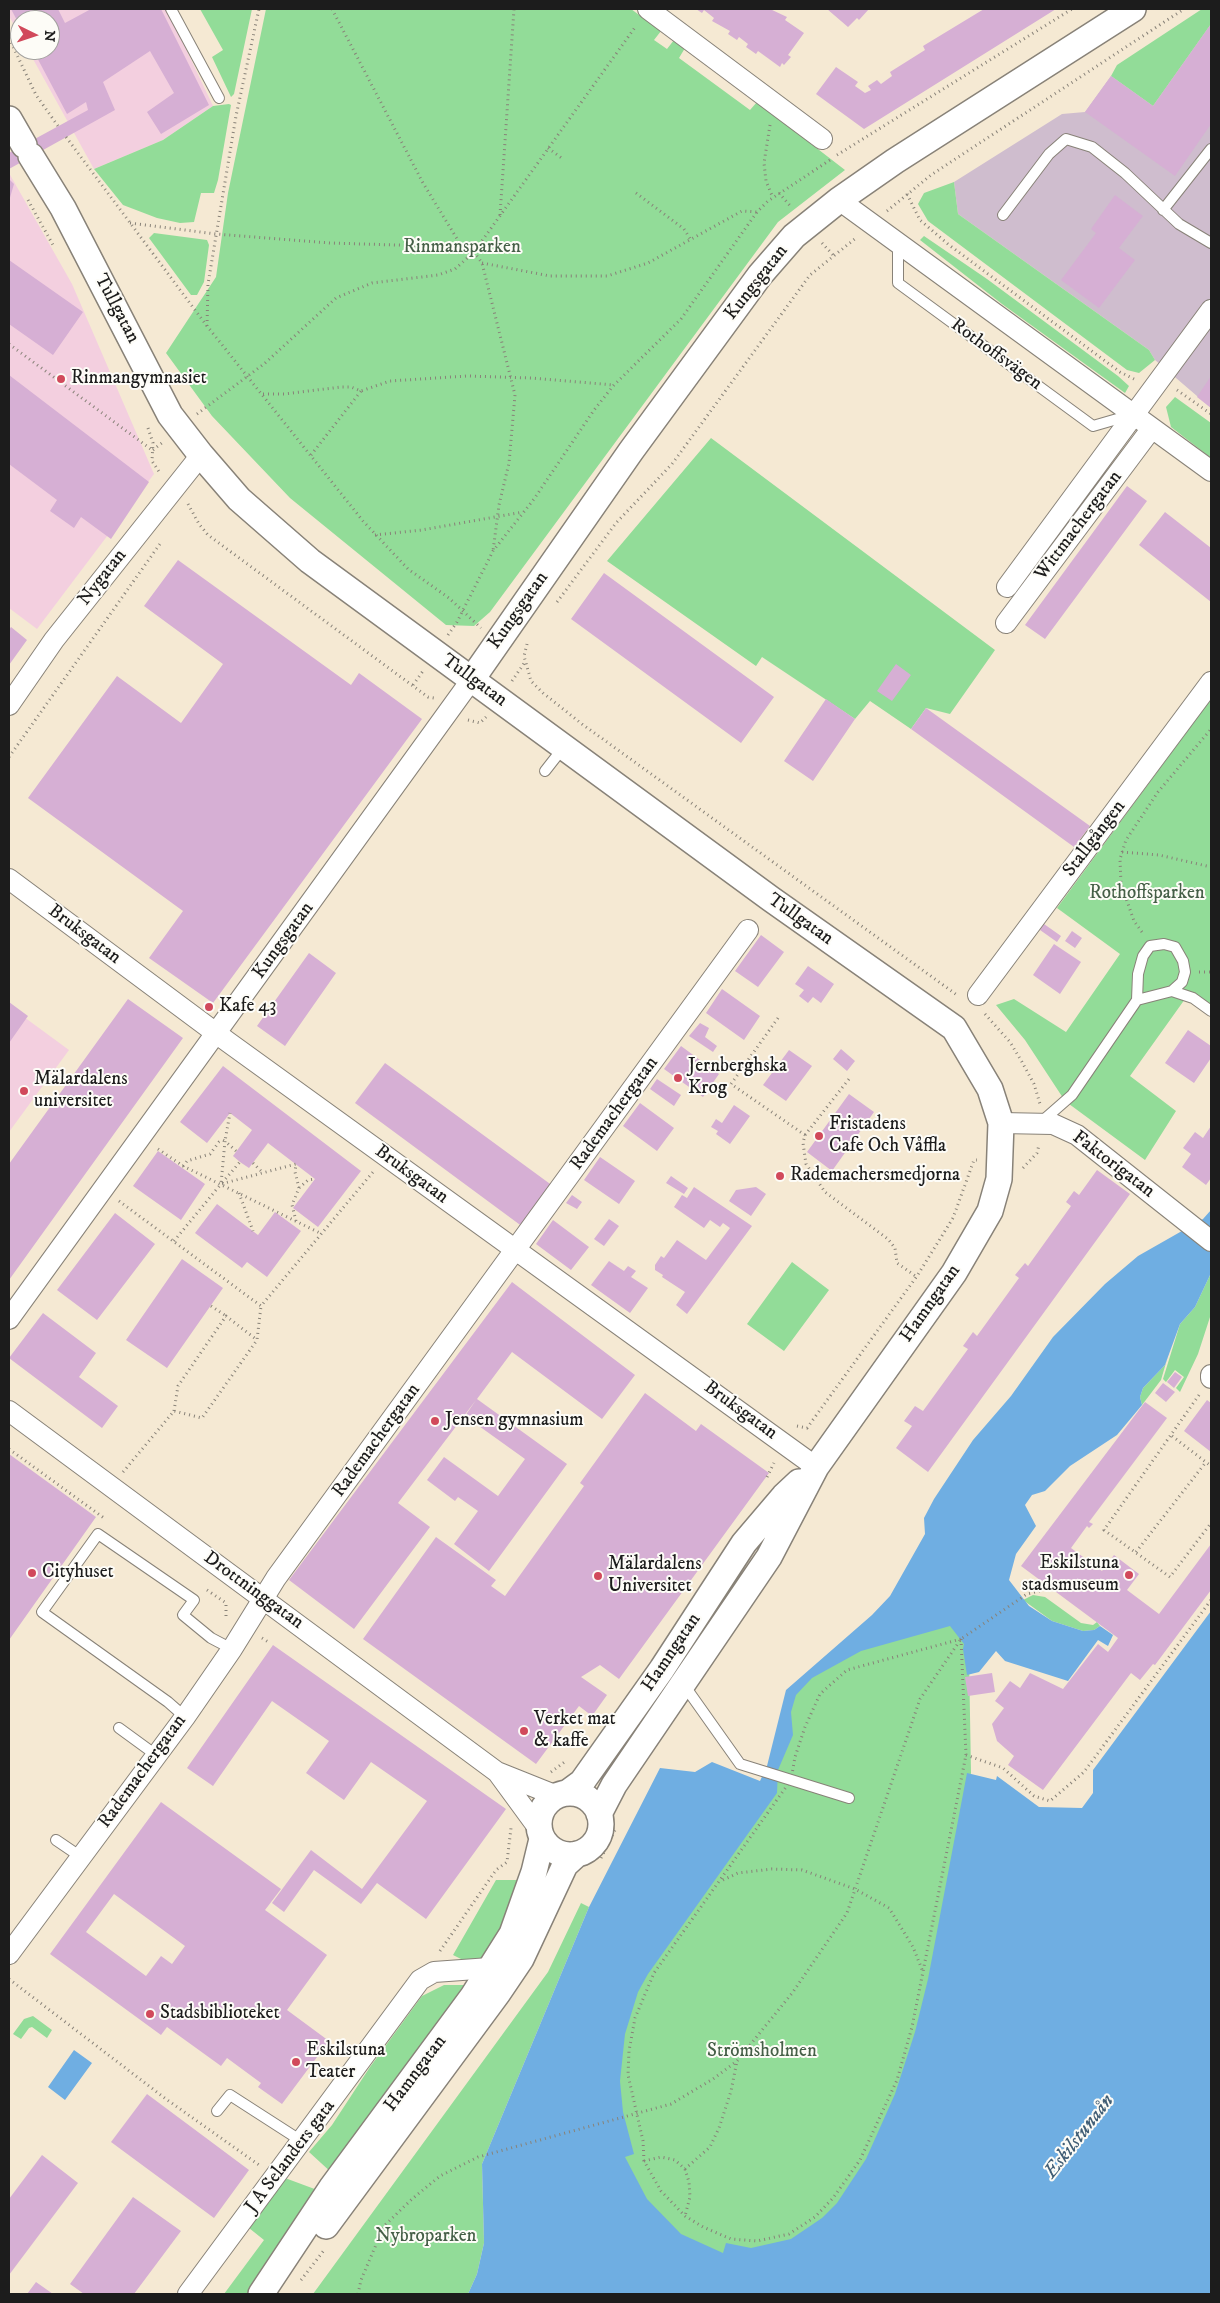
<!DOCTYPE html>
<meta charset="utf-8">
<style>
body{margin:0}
#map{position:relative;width:1220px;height:2303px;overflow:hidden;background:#f5e9d3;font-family:"IM FELL DW Pica",serif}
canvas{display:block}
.frame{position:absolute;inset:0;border:10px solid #1c1c1c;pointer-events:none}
.north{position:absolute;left:10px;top:10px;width:50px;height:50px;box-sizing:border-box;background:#fdfcf7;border:1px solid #a3a29f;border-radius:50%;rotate:94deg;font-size:14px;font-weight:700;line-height:20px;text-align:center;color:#1c1c1c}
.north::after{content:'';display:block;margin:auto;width:18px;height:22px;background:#d1495b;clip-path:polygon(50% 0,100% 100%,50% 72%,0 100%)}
</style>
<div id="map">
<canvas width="1220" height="2303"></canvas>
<div class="frame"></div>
<div class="north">N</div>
</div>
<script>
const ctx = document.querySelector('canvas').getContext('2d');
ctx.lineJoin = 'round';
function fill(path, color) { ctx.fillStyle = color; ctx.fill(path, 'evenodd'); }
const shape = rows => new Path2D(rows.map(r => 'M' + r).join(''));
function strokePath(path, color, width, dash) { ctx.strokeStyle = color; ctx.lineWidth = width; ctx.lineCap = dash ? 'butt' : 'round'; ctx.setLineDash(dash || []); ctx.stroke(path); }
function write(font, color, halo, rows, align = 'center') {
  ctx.font = font + ' "IM FELL DW Pica",serif'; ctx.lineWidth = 4; ctx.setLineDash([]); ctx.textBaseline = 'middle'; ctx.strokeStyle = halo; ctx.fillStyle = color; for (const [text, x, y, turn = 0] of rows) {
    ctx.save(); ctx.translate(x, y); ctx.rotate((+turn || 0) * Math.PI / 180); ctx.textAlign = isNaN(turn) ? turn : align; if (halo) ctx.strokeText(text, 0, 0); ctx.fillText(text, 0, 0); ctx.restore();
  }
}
const built = shape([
 [9,9,167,9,213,106,163,140,94,169,28,50,50,50,50,20,20,20,20,36,9,16],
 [9,173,72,284,154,474,37,629,9,608],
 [9,1006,69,1050,9,1132]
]);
const industrial = shape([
 [1211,24,1211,408,1155,360,1149,350,958,214,954,182,1062,114,1085,112,1111,76,1153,106]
]);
const green = shape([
 [200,9,252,9,234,94,231,97,212,57,223,50],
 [266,9,631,9,661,31,654,40,667,49,674,40,685,48,679,58,750,110,757,102,845,170,778,222,490,612,474,626,446,625,290,498,212,416,166,353,216,277,228,193],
 [1202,9,1211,9,1211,24,1153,106,1111,76,1117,65],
 [229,104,231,105,218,180,214,193,201,193,194,222,180,223,157,218,123,205,94,169,163,140,213,106],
 [954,182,958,214,1149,350,1155,360,1139,373,1127,370,928,221,918,204,924,193],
 [154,233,207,240,209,245,204,282,197,295,191,295,149,238],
 [924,236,987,279,1118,376,1129,386,1125,393,1002,304,920,240],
 [1175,397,1211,423,1211,458,1171,427,1166,407],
 [711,438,995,650,950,714,926,708,911,729,870,701,855,719,762,657,756,666,607,561],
 [1211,699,1211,1017,1185,999,1130,1076,1176,1111,1145,1160,1065,1101,1025,1040,996,1005,1014,999,1066,1032,1120,954,1057,908],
 [792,1262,829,1290,784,1351,747,1324],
 [1211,1273,1211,1314,1198,1354,1180,1392,1176,1388,1184,1377,1175,1370,1166,1382,1163,1379,1180,1324,1195,1307],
 [1168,1356,1161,1380,1142,1405,1140,1397,1143,1388,1165,1365],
 [1033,1595,1045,1597,1081,1623,1093,1625,1097,1622,1100,1626,1094,1630,1083,1631,1052,1621,1023,1600],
 [959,1624,969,1657,971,1773,922,2034,878,2151,828,2222,785,2252,722,2261,671,2235,642,2201,622,2160,612,2072,641,1968,769,1789,792,1689,838,1653,913,1629],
 [496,1880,523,1880,501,1939,483,1959,467,1962,453,1955],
 [581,1903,589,1907,482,2164,484,2243,477,2274,468,2294,313,2294,548,1972],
 [444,1985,471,1985,333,2174,309,2152,332,2125,370,2067,422,1996],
 [33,2016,52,2030,47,2038,32,2027,29,2028,21,2039,13,2034,24,2019],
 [285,2178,320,2191,256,2294,224,2294,264,2240,249,2228]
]);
const water = shape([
 [1211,1210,1211,1273,1195,1307,1180,1324,1165,1365,1143,1388,1140,1397,1142,1405,1117,1435,1070,1466,1045,1491,1032,1495,1025,1505,1036,1526,1016,1554,1009,1580,1029,1606,1052,1621,1083,1631,1094,1630,1100,1626,1113,1635,1108,1646,1098,1640,1068,1681,1005,1661,996,1651,979,1672,967,1675,963,1649,964,1644,950,1626,861,1651,812,1678,796,1695,791,1712,793,1735,778,1770,777,1793,648,1974,638,1992,625,2034,620,2081,623,2112,634,2154,625,2157,647,2199,681,2234,723,2253,726,2243,751,2248,791,2239,822,2218,837,2203,866,2159,895,2094,915,2032,928,1979,967,1773,996,1780,997,1776,1039,1807,1082,1808,1093,1793,1093,1770,1211,1611,1211,2294,468,2294,477,2274,484,2243,482,2164,589,1907,660,1768,695,1772,712,1762,760,1781,767,1766,786,1690,872,1615,890,1596,925,1534,924,1518,934,1499,973,1440,1011,1396,1053,1337,1105,1284,1138,1256,1203,1219],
 [74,2050,92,2063,65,2100,48,2087]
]);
const building = shape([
 [11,9,58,9,65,23,91,9,161,9,209,105,161,134,147,112,174,93,150,51,103,82,115,110,9,169,9,153,88,110,86,102,67,114,33,50,50,50,50,20,20,20,20,26],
 [696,9,770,9,787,17,785,20,804,33,788,55,791,57,784,65,782,63,780,67,758,51,756,54,746,47,748,44,739,37,737,40,728,34,730,31,712,21,714,18,704,10,702,13],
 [827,9,869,9,859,20,857,18,848,27],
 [984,9,1056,9,864,129,816,94,836,67,858,82,855,86,865,93,871,90,868,86,877,80,881,84,892,76,890,72,925,50,923,46],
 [1211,24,1211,124,1175,176,1085,112,1111,76,1153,106],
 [9,179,14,184,9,201],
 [1115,195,1143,216,1119,248,1135,260,1099,308,1061,280,1096,233,1091,229],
 [9,260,83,312,53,355,9,324],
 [9,375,149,482,111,539,81,517,74,528,50,511,57,500,9,464],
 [1211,376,1211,408,1197,397],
 [1127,486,1147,501,1045,639,1025,625],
 [1165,512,1211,548,1211,602,1139,545],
 [178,560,351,685,359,673,422,719,213,1003,149,958,183,911,28,798,117,676,181,723,223,664,144,606],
 [604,573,774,697,741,743,571,619],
 [11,627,27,640,9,665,9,630],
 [896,664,911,675,892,701,877,691],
 [826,699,855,719,813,781,784,761],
 [926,708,1090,826,1074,847,911,729],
 [1044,924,1061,936,1057,942,1040,930],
 [1072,931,1082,938,1075,948,1065,941],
 [761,935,784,952,758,987,735,971],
 [1054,944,1081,962,1060,994,1033,975],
 [309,953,336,973,285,1046,257,1026],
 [808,966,834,984,821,1003,813,997,808,1003,799,996,804,990,795,984],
 [722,989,760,1016,744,1040,706,1013],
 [128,999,183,1038,9,1280,9,1164],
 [9,1002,28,1016,9,1043],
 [700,1023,709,1028,705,1037,717,1046,713,1052,689,1036],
 [1188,1030,1211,1046,1211,1058,1194,1083,1165,1063],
 [681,1046,719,1074,703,1097,664,1069],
 [841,1049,855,1061,847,1071,833,1059],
 [789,1050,812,1066,786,1101,763,1085],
 [385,1063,557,1189,527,1230,355,1103],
 [223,1066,361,1171,318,1227,293,1208,315,1179,268,1143,249,1168,240,1162,233,1156,252,1130,230,1113,207,1143,180,1122],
 [657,1079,681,1095,674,1106,650,1089],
 [849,1094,874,1112,832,1171,807,1152],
 [640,1103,674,1128,657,1151,623,1126],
 [734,1105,750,1116,730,1144,716,1134,718,1131,711,1127,716,1119,722,1123],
 [1211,1126,1211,1178,1206,1185,1182,1167,1191,1154,1183,1148,1195,1132,1203,1138],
 [158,1151,205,1184,181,1220,133,1186],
 [600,1157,635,1181,619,1204,584,1180],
 [1097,1170,1130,1194,928,1472,896,1448,912,1426,904,1421,915,1406,923,1411,968,1349,963,1346,973,1332,977,1336,1019,1278,1015,1275,1025,1263,1028,1266,1071,1206,1066,1202,1074,1191,1079,1195],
 [671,1176,688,1188,684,1194,666,1183],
 [694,1187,752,1226,687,1314,676,1305,685,1292,662,1277,663,1275,655,1270,655,1265,661,1256,664,1258,677,1240,706,1260,730,1228,723,1223,720,1227,710,1220,704,1228,674,1207,682,1195,687,1198],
 [756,1187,766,1194,751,1216,729,1201,736,1190],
 [572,1195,582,1202,577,1209,566,1203],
 [217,1204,258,1235,275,1212,301,1231,267,1277,247,1262,242,1268,195,1233],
 [115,1213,155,1244,97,1320,57,1290],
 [609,1219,619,1226,604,1246,594,1239],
 [553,1220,589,1247,571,1270,536,1244],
 [182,1259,223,1288,167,1368,126,1340],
 [609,1261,624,1271,628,1266,636,1271,631,1277,648,1288,630,1313,591,1285],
 [512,1282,635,1375,602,1419,512,1352,477,1399,567,1464,489,1571,454,1544,478,1511,458,1497,455,1501,427,1480,444,1457,498,1496,525,1459,465,1416,476,1400,398,1503,430,1527,354,1629,289,1580],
 [43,1313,96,1353,79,1377,118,1406,102,1428,9,1358],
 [1175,1372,1182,1377,1174,1388,1167,1382],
 [1163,1383,1175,1392,1166,1402,1155,1393],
 [645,1393,696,1431,701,1424,769,1473,619,1679,600,1665,581,1677,607,1695,592,1716,579,1706,536,1764,363,1639,436,1537,496,1580,491,1586,505,1596,584,1486,580,1483],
 [1207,1400,1211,1403,1211,1452,1184,1431],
 [1145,1402,1167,1418,1089,1522,1093,1524,1089,1528,1087,1526,1071,1548,1102,1571,1114,1555,1131,1568,1139,1574,1127,1590,1159,1614,1211,1544,1211,1590,1155,1665,1153,1664,1140,1680,1131,1673,1043,1790,1008,1765,1014,1756,997,1741,992,1724,1004,1708,995,1701,1010,1681,1020,1688,1030,1673,1063,1689,1098,1644,1108,1652,1118,1638,1021,1566],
 [9,1454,96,1517,9,1640],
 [273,1645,506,1809,426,1919,377,1883,361,1904,314,1870,284,1912,272,1903,311,1850,362,1889,427,1801,371,1762,344,1800,306,1773,329,1741,272,1701,213,1786,187,1768],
 [992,1673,995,1692,968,1696,965,1677],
 [161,1802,281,1889,265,1910,327,1955,287,2010,329,2041,282,2104,258,2087,261,2083,227,2058,221,2066,167,2027,161,2035,50,1954],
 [114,1894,185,1946,172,1964,161,1956,146,1976,86,1932],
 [147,2094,249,2170,214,2218,111,2142],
 [42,2155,78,2183,9,2275,9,2199],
 [133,2197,181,2231,134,2294,84,2294,70,2284],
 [36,2282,53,2294,27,2294]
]);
const path = shape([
 [332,9,423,183,462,247],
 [9,38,36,95,58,126],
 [770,125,764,163,766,181,773,198],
 [66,137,207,326,363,521,408,569,449,598,481,628],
 [548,148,563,159],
 [837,155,1072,9],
 [636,193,684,229,691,240],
 [779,193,792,208],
 [907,194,920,220,949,245,1120,372,1134,379],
 [28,200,53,245],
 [887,211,931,175,1184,9],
 [500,215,514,9],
 [130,223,216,234,330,243,462,247,474,252,636,26],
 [822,243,834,256],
 [482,263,550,276,607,276,648,263,742,211,757,212],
 [207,326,208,284,236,116,259,9],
 [9,344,152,450],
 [1177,390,1211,414],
 [263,394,284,394,341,387,351,387,361,391,390,381,467,376,531,378,614,385],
 [197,414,264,364,336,298,372,283,438,275,455,269,474,252,482,263,515,395,509,463,499,505,493,551],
 [148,428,153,443,152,461,160,473],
 [153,450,163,442],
 [311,455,361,391],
 [188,504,199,524,208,535,428,697,434,698],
 [375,535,422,530,523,512],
 [557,602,616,523,672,464,810,275,856,238],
 [448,635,457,622,493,551,534,499,594,410,614,385,681,319,757,212,768,201,830,160],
 [527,644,524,656,531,681,543,693,582,724,957,995],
 [512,681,525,662],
 [413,685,423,671],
 [468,720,480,723,486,717],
 [9,757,162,541],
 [1122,852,1159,855,1211,867],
 [1142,932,1134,921,1121,884,1120,859,1126,840,1158,792,1211,729],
 [1199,972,1211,972],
 [985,1014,1010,1042,1022,1062,1034,1084,1040,1104],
 [778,1018,731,1084,805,1135,803,1143,806,1164,825,1192,888,1239,895,1248,897,1263,917,1277],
 [805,1135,849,1079],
 [158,1149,183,1166,322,1234],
 [236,1151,225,1141,221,1184,240,1162],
 [253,1163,262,1172],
 [183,1166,187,1161,210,1154,219,1142,223,1140,225,1141,230,1113],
 [1023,1168,1037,1153,1039,1145],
 [239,1193,253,1231],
 [119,1201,261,1306,373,1172],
 [296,1221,292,1205,299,1188,308,1180,315,1179],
 [174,1241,221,1184,296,1164,295,1172,299,1188],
 [211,1306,226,1316],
 [1199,1395,1104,1530,1170,1577,1211,1523],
 [174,1411,178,1386,226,1316,257,1340],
 [797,1426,807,1428,917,1276,953,1218,974,1160,977,1160],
 [1172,1436,1211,1466],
 [9,1449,104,1518],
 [123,1472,174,1411,202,1418,257,1340,261,1306],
 [767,1477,774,1463],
 [1136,1552,1206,1462],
 [207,1590,226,1603,226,1618],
 [262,1638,270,1643],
 [961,1639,966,1755,912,2027,897,2080,860,2160,833,2198,815,2217,789,2234,757,2241,731,2239,703,2227,685,2216,661,2191,644,2161,643,2141,628,2075,629,2051,635,2018,654,1973,791,1780,795,1757,805,1727,820,1694,847,1670,961,1639],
 [966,1755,1003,1768,1034,1796,1050,1801,1084,1772,1211,1600],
 [551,1772,566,1761],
 [601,1858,615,1830],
 [723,1880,738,1873,772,1869,802,1870,855,1889,889,1908,913,1947,923,1972],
 [440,1951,496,1870,507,1862,511,1828],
 [9,1979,166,2099,259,2165],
 [644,2161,661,2157,675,2160,685,2169,710,2147,719,2128,731,2091,737,2061],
 [685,2169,689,2182,690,2197,685,2216],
 [301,2280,325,2249],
 [358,2294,361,2280,384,2226,412,2199,440,2176,478,2157,671,2104,713,2079,737,2061,793,1992,847,1913,920,1699,961,1639,1027,1594,1043,1590]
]);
const service = shape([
 [171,9,219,98],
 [1163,210,1211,149],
 [1003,215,1049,154,1066,139,1092,147,1125,173,1179,224,1211,243],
 [898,243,898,283,1093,426,1131,415],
 [545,771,563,748],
 [1172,991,1193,998,1211,1011],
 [1040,1123,1072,1095,1137,1000,1172,991,1182,982,1185,972,1183,961,1175,947,1164,944,1150,946,1143,956,1138,974,1137,1000],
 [684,1685,740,1764,849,1798],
 [185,1717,168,1702,42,1612,98,1534,194,1600,183,1615,211,1638,232,1649],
 [119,1728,156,1755],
 [56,1840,81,1857],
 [217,2111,230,2095,303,2142]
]);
const minor = shape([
 [648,9,822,139],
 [839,200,1211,471],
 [1007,587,1211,310],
 [1006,623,1152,428],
 [9,705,54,640,201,455],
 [9,879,228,1042,816,1467],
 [978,995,1211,682],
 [1001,1123,1053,1124,1077,1135,1211,1241],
 [9,1319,472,679],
 [1211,1375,1211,1378],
 [9,1411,497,1772,557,1796],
 [498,1773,539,1829],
 [9,1954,185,1717,232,1649,276,1578,748,930],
 [188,2294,420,1980,434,1972,490,1968]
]);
const tertiary = shape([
 [9,119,24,145],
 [31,156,63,208,170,415,201,455,239,499,310,561,771,899,954,1028,990,1089,1001,1123,999,1179,990,1211,954,1273,816,1467,769,1557,614,1785,599,1814],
 [472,679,631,451,760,275,794,236,839,200,895,161,1133,9],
 [567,1793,582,1782,662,1669,744,1543,784,1496,799,1482],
 '539 1824a31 31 0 1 1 62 0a31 31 0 1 1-62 0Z',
 [326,2226,498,1993,521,1959,565,1865,577,1854],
 [261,2294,332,2187,473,1996,512,1934,534,1872,542,1839]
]);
const markers = [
 [61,379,5,"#d1495b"],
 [209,1007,5,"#d1495b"],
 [678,1078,5,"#d1495b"],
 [24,1091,5,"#d1495b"],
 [819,1136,5,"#d1495b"],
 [780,1176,5,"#d1495b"],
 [435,1421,5,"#d1495b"],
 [32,1573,5,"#d1495b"],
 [1129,1575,5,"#d1495b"],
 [598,1576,5,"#d1495b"],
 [524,1731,5,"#d1495b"],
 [150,2014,5,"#d1495b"],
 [296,2062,5,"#d1495b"]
];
const parkNames = [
 ["Rinmansparken",462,248],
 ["Rothoffsparken",1147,894],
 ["Strömsholmen",762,2052],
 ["Nybroparken",426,2237]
];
const streetNames = [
 ["Kungsgatan",757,283,-52],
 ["Tullgatan",116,309,62],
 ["Rothoffsvägen",996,355,36],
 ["Wittmachergatan",1079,526,-53],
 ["Nygatan",103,578,-52],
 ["Kungsgatan",519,611,-55],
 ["Tullgatan",474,681,36],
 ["Stallgången",1095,839,-53],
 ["Tullgatan",800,920,35],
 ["Bruksgatan",84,935,37],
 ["Kungsgatan",284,941,-54],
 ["Rademachergatan",615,1114,-54],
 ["Faktorigatan",1113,1165,37],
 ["Bruksgatan",411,1175,36],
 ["Hamngatan",931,1304,-55],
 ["Bruksgatan",740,1411,36],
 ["Rademachergatan",377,1441,-54],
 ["Drottninggatan",253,1591,36],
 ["Hamngatan",672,1653,-56],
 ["Rademachergatan",143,1772,-54],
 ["Hamngatan",416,2074,-53],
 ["J A Selanders gata",291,2157,-53]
];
const poiNames = [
 ["Rinmangymnasiet",71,379],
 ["Kafe 43",219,1007],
 ["Jernberghska",688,1067],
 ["Krog",688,1089],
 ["Mälardalens",34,1080],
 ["universitet",34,1102],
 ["Fristadens",829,1125],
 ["Cafe Och Våffla",829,1147],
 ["Rademachersmedjorna",790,1176],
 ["Jensen gymnasium",445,1421],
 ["Eskilstuna",1119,1564,"right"],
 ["stadsmuseum",1119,1586,"right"],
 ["Mälardalens",608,1565],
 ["Universitet",608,1587],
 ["Cityhuset",42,1573],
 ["Verket mat",534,1720],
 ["& kaffe",534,1742],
 ["Stadsbiblioteket",160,2014],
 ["Eskilstuna",306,2051],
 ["Teater",306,2073]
];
const waterNames = [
 ["Eskilstunaån",1080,2137,-52]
];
fill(built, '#f3cfdf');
fill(industrial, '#cfbdce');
fill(green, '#92dc98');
fill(water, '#6faee2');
fill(building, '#d6afd4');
strokePath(service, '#888278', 12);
strokePath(minor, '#888278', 22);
strokePath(tertiary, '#888278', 28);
strokePath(path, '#888278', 3, [1, 4]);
strokePath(service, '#fff', 10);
strokePath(minor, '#fff', 20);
strokePath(tertiary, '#fff', 25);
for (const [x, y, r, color] of markers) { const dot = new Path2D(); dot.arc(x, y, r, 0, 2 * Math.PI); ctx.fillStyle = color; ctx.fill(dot); strokePath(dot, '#fdfcf7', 2); }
write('19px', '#455f47', '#fdfcf7', parkNames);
write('19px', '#1c1c1c', '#fdfcf7', streetNames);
write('19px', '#1c1c1c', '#fdfcf7', poiNames, 'left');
write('italic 20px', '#415e75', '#fdfcf7', waterNames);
</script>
